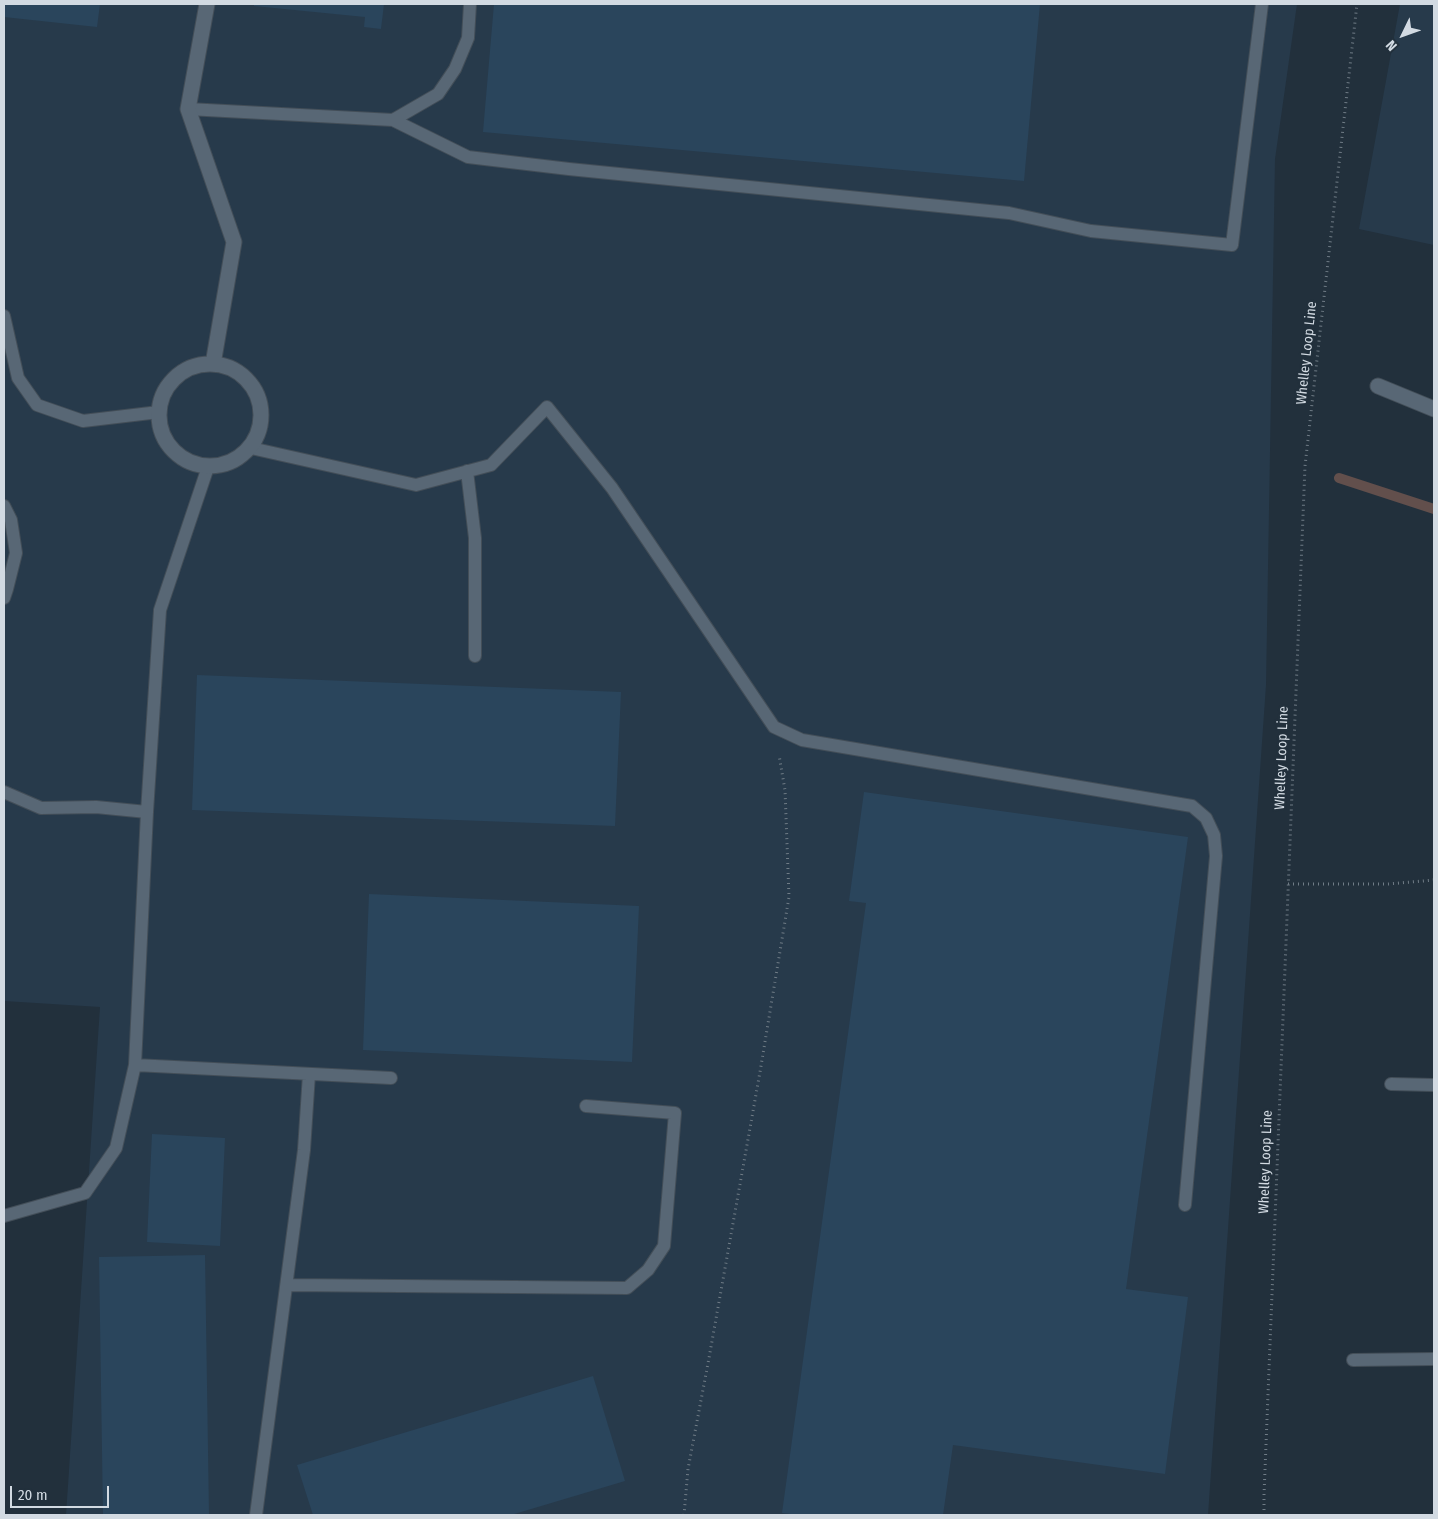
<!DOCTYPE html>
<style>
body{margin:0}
#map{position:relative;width:1438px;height:1519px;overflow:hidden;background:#22303c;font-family:"Fira Sans Condensed",sans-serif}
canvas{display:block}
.frame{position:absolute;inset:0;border:5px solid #d2dae2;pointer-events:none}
.north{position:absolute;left:1378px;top:10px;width:50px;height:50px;-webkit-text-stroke:4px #22303c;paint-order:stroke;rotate:228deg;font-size:14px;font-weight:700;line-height:20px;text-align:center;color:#d2dae2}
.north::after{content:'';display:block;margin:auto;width:18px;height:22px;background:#d2dae2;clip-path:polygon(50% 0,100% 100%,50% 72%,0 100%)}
.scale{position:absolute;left:10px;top:1486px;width:99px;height:22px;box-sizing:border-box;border:2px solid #d2dae2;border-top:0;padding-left:6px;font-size:15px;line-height:18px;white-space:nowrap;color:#d2dae2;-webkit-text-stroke:4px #22303c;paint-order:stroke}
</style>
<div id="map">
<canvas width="1438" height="1519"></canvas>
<div class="frame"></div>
<div class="north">N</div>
<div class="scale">20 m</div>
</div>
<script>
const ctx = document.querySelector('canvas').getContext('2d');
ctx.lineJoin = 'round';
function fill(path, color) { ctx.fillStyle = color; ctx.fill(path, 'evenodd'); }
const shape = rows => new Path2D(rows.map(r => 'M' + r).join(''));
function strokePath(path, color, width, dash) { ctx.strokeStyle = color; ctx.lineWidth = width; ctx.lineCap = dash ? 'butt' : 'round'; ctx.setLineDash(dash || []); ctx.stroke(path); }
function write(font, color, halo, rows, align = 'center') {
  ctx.font = font + ' "Fira Sans Condensed",sans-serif'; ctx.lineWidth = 4.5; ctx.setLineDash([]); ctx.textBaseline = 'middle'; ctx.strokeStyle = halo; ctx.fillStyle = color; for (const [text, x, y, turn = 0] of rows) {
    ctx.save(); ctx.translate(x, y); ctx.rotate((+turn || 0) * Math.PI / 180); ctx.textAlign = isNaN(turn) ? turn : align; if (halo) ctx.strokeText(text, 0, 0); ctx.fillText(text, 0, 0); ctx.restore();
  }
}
const built = shape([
 [4,4,1297,4,1275,159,1266,685,1208,1515,66,1515,100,1007,4,1001],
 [1400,4,1434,4,1434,245,1359,229]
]);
const stream = shape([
 [1339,478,1434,509]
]);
const building = shape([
 [4,4,100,4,97,27,4,17],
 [254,4,384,4,381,29,364,27,365,17,254,6],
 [494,4,1040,4,1024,181,483,132],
 [197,675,621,692,615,826,192,810],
 [864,792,1188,837,1126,1289,1188,1297,1165,1474,953,1445,943,1515,799,1515,782,1513,866,903,849,901],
 [369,894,639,906,632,1062,363,1050],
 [152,1134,225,1138,220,1246,147,1242],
 [205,1255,209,1515,103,1515,99,1257],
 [593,1376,625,1481,511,1515,313,1515,297,1465]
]);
const path = shape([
 [1288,884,1388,884,1434,880],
 [684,1515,688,1469,709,1358,760,1072,789,897,785,790,779,755],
 [1264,1515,1264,1495,1305,466,1357,4]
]);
const lane = shape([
 [188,109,393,120,468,157,569,169,1009,213,1091,231,1232,245,1262,4],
 [393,120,438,94,455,69,468,38,470,4],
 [4,316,18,378,37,405,83,421,159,412],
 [251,448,416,485,491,465,547,407,612,488,774,727,802,740,1192,806,1206,818,1214,835,1216,856,1185,1205],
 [467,471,475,538,475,656],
 [4,506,11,520,16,553,7,589,4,598],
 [4,792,41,808,96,807,147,812],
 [135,1065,391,1078],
 [1391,1084,1434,1085],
 [4,1216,85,1193,116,1148,135,1065,147,812,160,610,208,467],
 [287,1285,627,1288,648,1270,664,1246,675,1113,586,1106],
 [1353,1360,1434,1359],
 [256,1515,304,1150,309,1074]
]);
const street = shape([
 [207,4,188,109,234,242,213,364],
 '159 415a51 51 0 1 1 102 0a51 51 0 1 1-102 0Z',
 [1378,386,1434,409]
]);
const streetNames = [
 ["Whelley Loop Line",1307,353,-84],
 ["Whelley Loop Line",1282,758,-88],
 ["Whelley Loop Line",1266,1162,-88]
];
fill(built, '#273a4b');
strokePath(stream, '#624f4c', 10);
fill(building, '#2a455c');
strokePath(lane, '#434e58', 14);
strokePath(street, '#434e58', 17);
strokePath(path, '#707c86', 3, [1, 4]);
strokePath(lane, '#586775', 12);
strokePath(street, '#586775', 15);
write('14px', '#d2dae2', '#22303c', streetNames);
</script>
